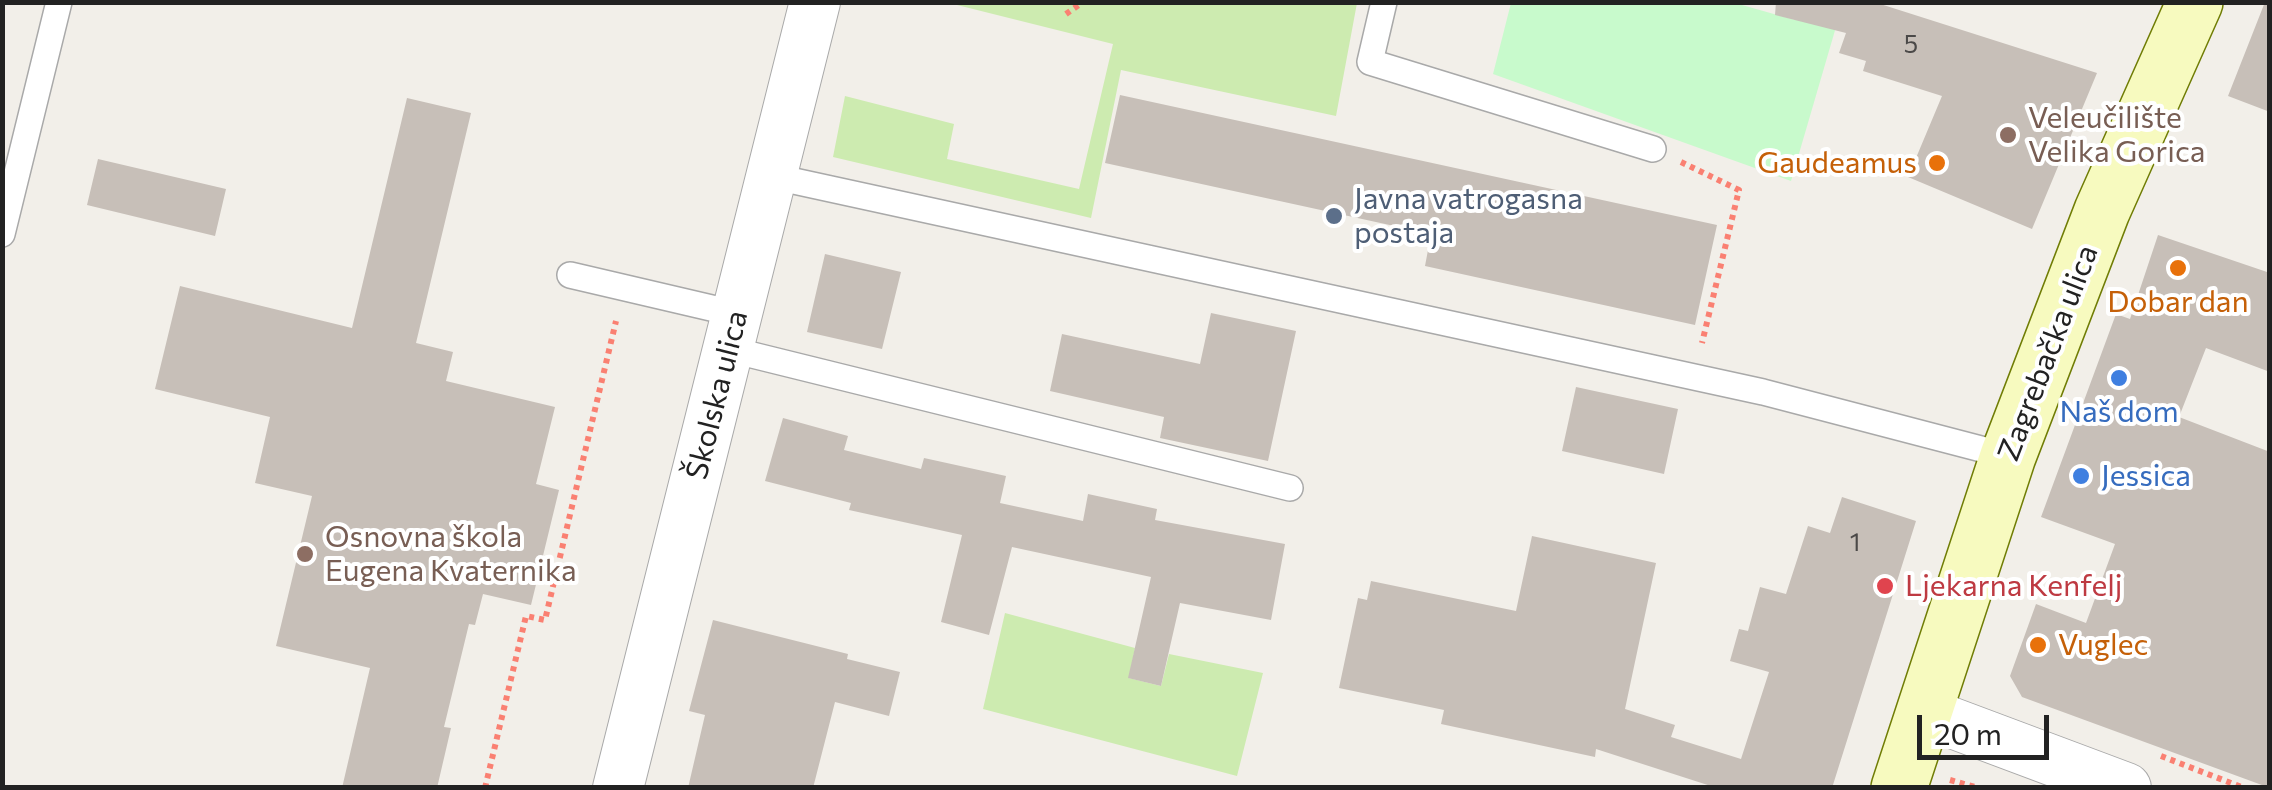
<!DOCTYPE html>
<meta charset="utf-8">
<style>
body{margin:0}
#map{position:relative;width:2272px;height:790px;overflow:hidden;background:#f2efe9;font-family:Commissioner,sans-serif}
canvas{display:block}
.frame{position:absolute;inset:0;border:5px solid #222;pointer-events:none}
.scale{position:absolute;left:1917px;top:715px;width:132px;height:45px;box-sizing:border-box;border:5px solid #222;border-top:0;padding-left:12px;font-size:30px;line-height:35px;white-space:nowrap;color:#222;-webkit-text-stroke:8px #fff;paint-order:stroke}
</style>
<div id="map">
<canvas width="2272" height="790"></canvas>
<div class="frame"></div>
<div class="scale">20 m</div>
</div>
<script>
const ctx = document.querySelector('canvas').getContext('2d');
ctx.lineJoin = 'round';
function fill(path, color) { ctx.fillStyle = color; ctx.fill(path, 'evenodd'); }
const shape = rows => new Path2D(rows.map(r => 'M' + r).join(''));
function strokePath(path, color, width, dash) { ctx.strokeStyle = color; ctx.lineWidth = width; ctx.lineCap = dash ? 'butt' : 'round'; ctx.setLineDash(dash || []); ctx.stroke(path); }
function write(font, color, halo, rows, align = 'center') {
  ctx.font = font + ' Commissioner,sans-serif'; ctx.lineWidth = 8; ctx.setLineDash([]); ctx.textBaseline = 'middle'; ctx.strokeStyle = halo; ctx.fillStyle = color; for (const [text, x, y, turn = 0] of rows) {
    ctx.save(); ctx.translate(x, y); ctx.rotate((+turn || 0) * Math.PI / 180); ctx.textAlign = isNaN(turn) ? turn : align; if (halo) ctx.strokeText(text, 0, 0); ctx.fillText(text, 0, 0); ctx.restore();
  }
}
const grass = shape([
 [949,3,1357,3,1336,116,1121,70,1091,218,833,157,845,96,954,124,947,159,1079,189,1113,44],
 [1005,613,1135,648,1129,678,1161,686,1169,654,1263,673,1237,776,983,709]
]);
const park = shape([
 [1511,3,1735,3,1795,20,1843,3,1791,181,1493,74]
]);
const building = shape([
 [1776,2,1874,2,2097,73,2032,229,1908,177,1942,96,1863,71,1866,61,1839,53,1846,33,1775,15],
 [2265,2,2270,2,2270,112,2228,96],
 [1120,95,1717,225,1695,325,1425,266,1431,234,1105,163],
 [407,98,471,113,416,343,453,352,446,381,555,407,536,484,559,490,531,605,483,594,475,625,469,624,444,727,451,728,437,788,342,788,370,668,276,646,312,496,255,483,270,417,155,389,180,286,352,328],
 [98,159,226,189,215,236,87,205],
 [2158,235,2270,273,2270,372,2206,348,2179,417,2270,452,2270,788,2022,697,2010,676,2036,604,2086,623,2115,544,2041,517,2116,314,2130,319],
 [825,254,901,272,882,349,807,332],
 [1211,313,1296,331,1268,461,1160,438,1164,417,1050,391,1062,334,1200,364],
 [1576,387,1678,409,1664,474,1562,451],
 [783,418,848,436,844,450,921,469,924,458,1006,476,1000,503,1083,521,1088,494,1157,509,1155,520,1285,544,1271,620,1180,603,1161,686,1128,678,1151,577,1012,547,989,635,941,622,962,535,849,510,851,503,765,481],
 [1842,497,1916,521,1832,788,1717,788,1596,749,1595,757,1441,724,1444,710,1339,688,1358,598,1367,600,1371,581,1516,611,1532,536,1656,563,1625,709,1675,725,1671,737,1741,759,1769,672,1730,661,1739,629,1748,631,1760,587,1786,594,1808,526,1830,533],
 [713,620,848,654,847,659,900,672,889,716,835,702,813,788,688,788,705,715,689,711]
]);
const path = shape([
 [1066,14,1083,2],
 [1681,162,1739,190,1702,343],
 [2161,756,2244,788],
 [1950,780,1975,787],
 [485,788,526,616,545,620,616,321]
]);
const service = shape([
 [1384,2,1370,62,1653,149],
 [771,176,1763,392,2008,456],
 [2,234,59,2],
 [570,275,737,314],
 [728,349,1290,488]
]);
const minor = shape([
 [1923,712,2126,788],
 [618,788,815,2]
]);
const secondary = shape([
 [1899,788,2008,456,2102,211,2195,2]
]);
const markers = [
 [2008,135,10,"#8d6e63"],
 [1937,163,10,"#e8710a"],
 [1334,216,10,"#5c6f8a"],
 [2178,268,10,"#e8710a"],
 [2119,378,10,"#3f7fe0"],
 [2081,476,10,"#3f7fe0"],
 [305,554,10,"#8d6e63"],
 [1885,586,10,"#e0444e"],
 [2038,645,10,"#e8710a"]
];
const numberNames = [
 ["5",1911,45],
 ["1",1855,543]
];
const educationNames = [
 ["Veleučilište",2028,118],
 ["Velika Gorica",2028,152],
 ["Osnovna škola",325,537],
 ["Eugena Kvaternika",325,571]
];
const foodNames = [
 ["Gaudeamus",1917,163],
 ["Dobar dan",2178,302,"center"],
 ["Vuglec",2058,645,"left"]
];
const serviceNames = [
 ["Javna vatrogasna",1354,199],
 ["postaja",1354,233]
];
const streetNames = [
 ["Zagrebačka ulica",2048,353,-69],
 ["Školska ulica",717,395,-76]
];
const shopNames = [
 ["Naš dom",2119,412],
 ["Jessica",2101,476,"left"]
];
const healthNames = [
 ["Ljekarna Kenfelj",1905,586]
];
fill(grass, '#cdebb0');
fill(park, '#c8facc');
fill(building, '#c7bfb8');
strokePath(service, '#a9a9a9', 28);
strokePath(minor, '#a9a9a9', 52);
strokePath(secondary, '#707d05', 58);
strokePath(path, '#fa8072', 6, [5, 5]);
strokePath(service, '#fff', 25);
strokePath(minor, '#fff', 50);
strokePath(secondary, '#f7fabf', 55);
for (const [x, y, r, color] of markers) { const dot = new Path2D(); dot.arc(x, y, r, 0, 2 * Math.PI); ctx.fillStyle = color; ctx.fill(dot); strokePath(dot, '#fff', 4); }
write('25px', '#4b4948', null, numberNames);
write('30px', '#785e54', '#fff', educationNames, 'left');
write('30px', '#c56008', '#fff', foodNames, 'right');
write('30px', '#4e5e75', '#fff', serviceNames, 'left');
write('30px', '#222', '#fff', streetNames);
write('30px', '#366cbe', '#fff', shopNames);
write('30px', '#be3a42', '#fff', healthNames, 'left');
</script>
